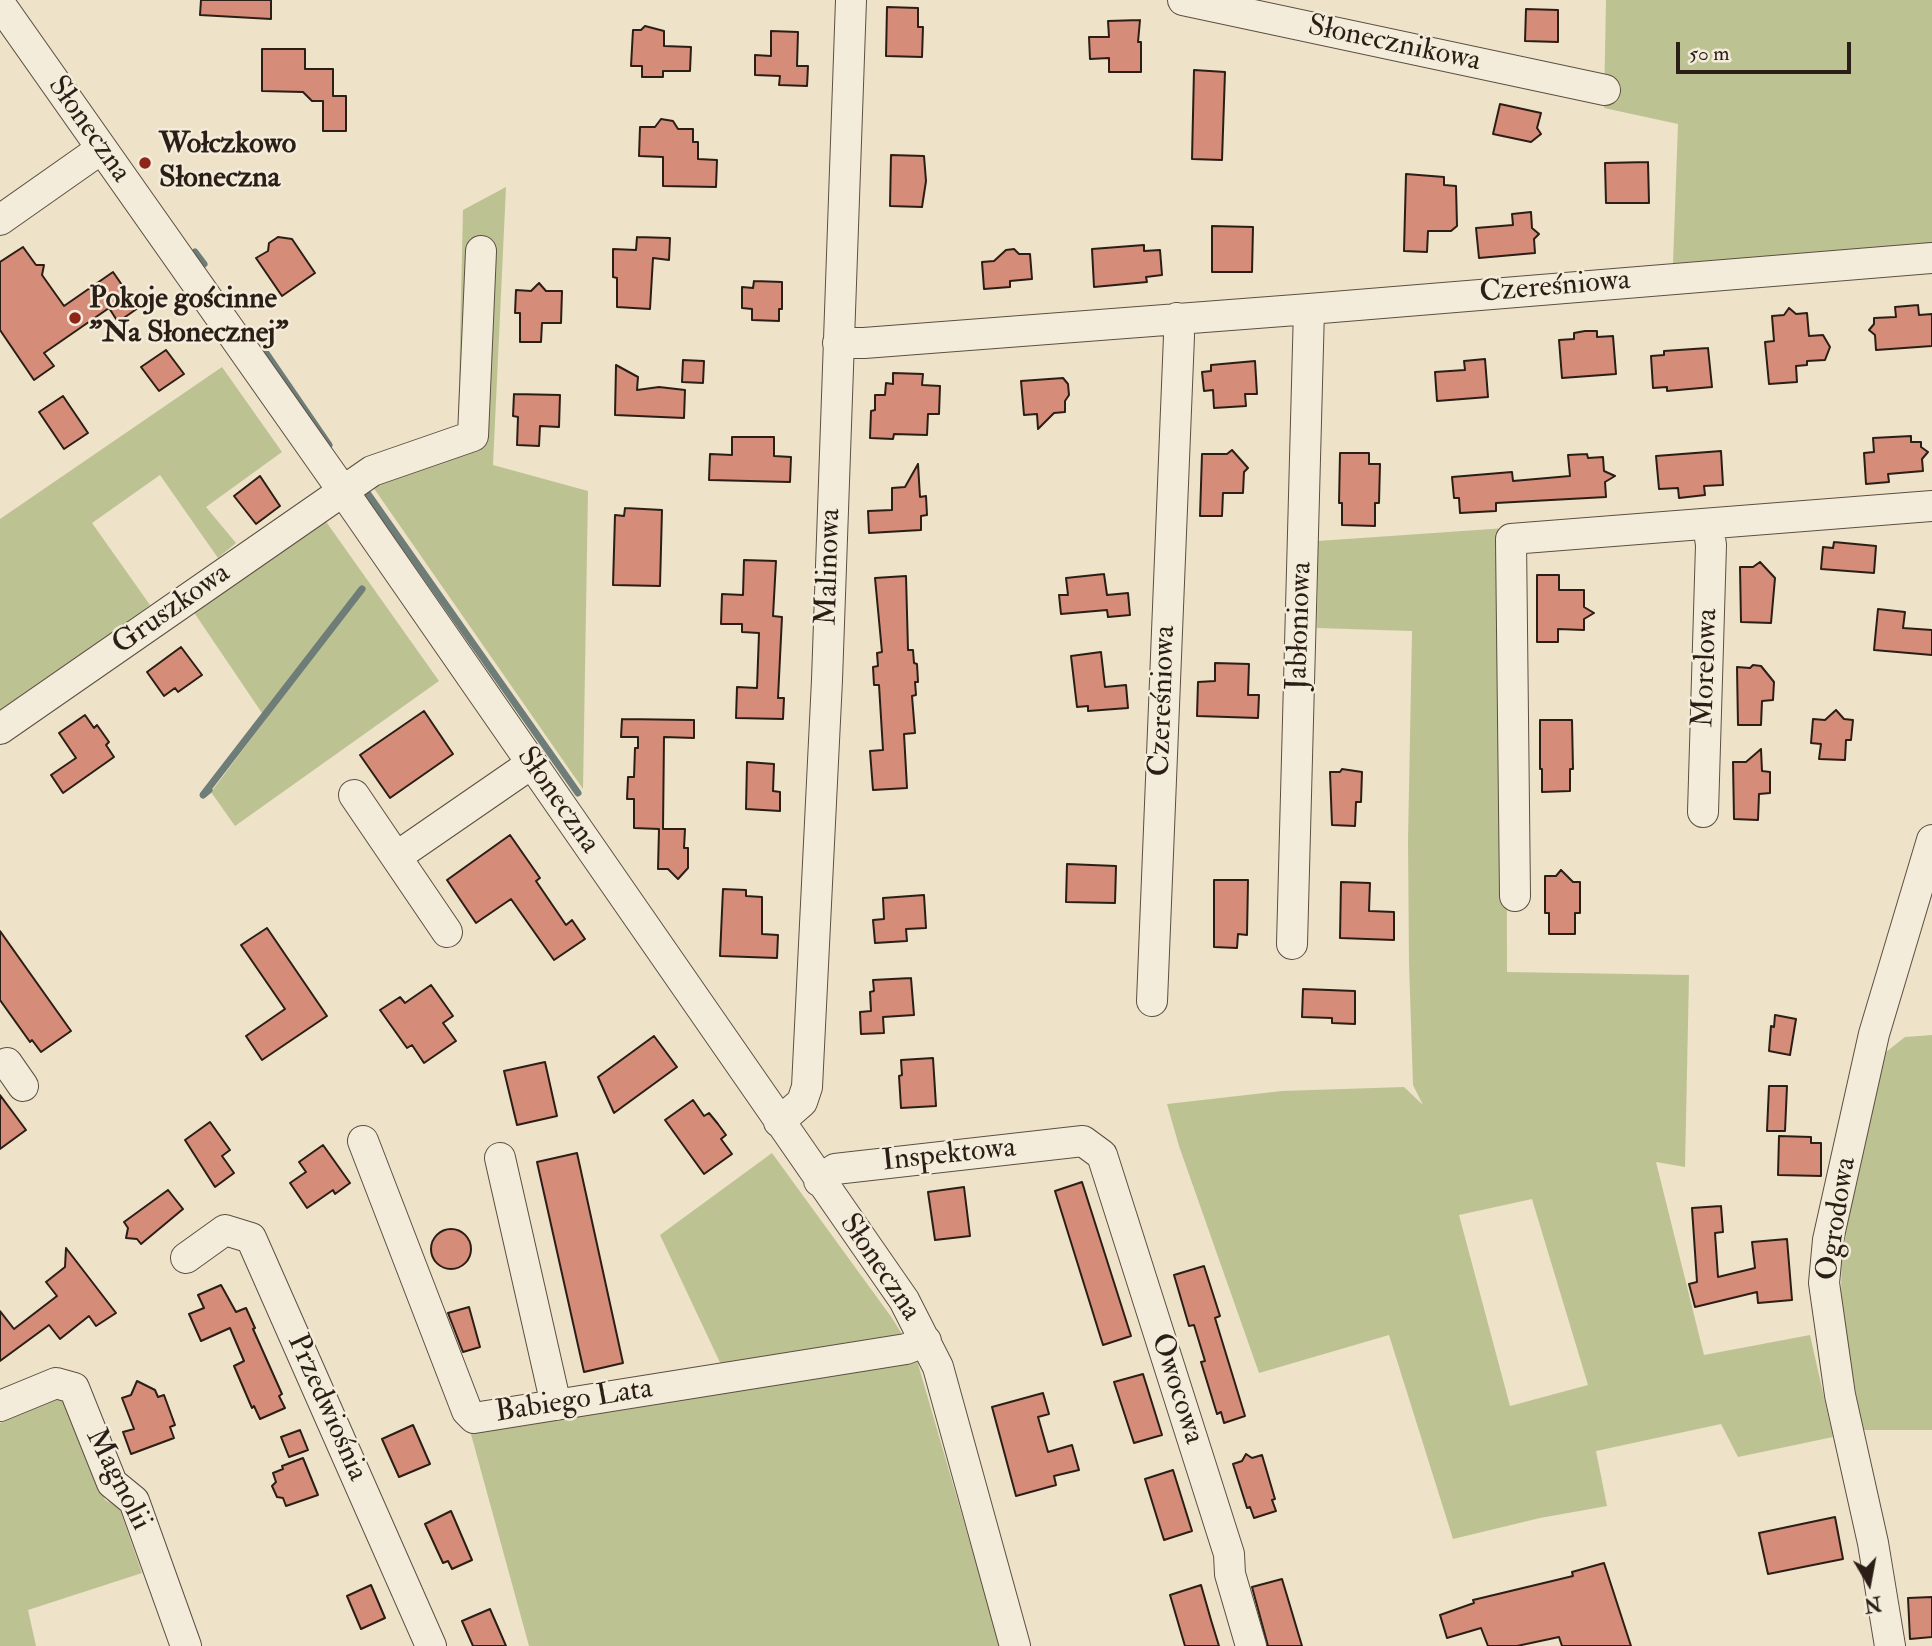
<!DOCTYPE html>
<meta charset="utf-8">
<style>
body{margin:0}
#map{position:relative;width:1932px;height:1646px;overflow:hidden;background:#eee2c8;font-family:"IM FELL Double Pica",serif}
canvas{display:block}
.north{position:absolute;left:1834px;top:1548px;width:70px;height:70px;-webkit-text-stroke:5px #f4ecdb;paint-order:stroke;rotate:170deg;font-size:19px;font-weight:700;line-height:28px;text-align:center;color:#2b1e16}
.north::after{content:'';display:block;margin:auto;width:24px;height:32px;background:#2b1e16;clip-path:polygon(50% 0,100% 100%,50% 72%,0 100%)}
.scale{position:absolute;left:1676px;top:42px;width:175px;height:32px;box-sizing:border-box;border:4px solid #2b1e16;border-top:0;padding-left:9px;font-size:21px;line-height:24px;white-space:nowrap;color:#2b1e16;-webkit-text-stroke:5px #f4ecdb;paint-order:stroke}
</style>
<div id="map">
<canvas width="1932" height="1646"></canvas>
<div class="north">N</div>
<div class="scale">50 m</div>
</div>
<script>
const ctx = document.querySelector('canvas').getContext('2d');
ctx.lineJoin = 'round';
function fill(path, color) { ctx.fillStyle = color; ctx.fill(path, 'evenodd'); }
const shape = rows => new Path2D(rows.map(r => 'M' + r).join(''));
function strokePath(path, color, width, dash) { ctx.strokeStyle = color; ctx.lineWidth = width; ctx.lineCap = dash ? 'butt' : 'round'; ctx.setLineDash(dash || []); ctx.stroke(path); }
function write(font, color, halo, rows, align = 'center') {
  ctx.font = font + ' "IM FELL Double Pica",serif'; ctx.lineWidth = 5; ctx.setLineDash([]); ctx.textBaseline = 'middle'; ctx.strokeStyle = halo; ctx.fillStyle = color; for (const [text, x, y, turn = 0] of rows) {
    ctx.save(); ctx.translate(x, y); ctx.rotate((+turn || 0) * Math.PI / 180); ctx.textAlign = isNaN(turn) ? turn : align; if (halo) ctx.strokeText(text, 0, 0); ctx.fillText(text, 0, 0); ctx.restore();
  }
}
const green = shape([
 [1606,0,1932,0,1932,244,1673,264,1678,124,1604,108],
 [506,187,493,465,588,491,583,789,357,464,458,428,463,210],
 [222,367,282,452,206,507,236,543,218,558,160,475,92,523,150,605,0,713,0,519],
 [322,516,439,681,235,826,211,792,266,719,191,608],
 [1506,528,1507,972,1689,975,1685,1167,1656,1162,1704,1355,1810,1335,1833,1437,1738,1457,1721,1424,1596,1451,1607,1506,1540,1518,1453,1539,1389,1335,1259,1373,1179,1146,1167,1104,1282,1091,1404,1087,1423,1105,1413,1085,1409,963,1408,841,1412,631,1317,628,1318,541],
 [1532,1199,1588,1385,1510,1406,1459,1215],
 [1932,1035,1932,1430,1862,1430,1841,1305,1842,1218,1886,1052,1905,1037],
 [772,1153,892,1318,916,1357,1000,1646,529,1646,469,1427,732,1388,660,1235],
 [55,1397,69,1402,105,1500,119,1507,142,1573,28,1610,36,1646,0,1646,0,1423]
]);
const stream = shape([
 [195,252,204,264],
 [266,353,329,445],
 [368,494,578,793],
 [209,790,203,795,362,589]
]);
const building = shape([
 [201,0,271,0,271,19,200,15,201,0],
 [887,7,918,8,918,27,923,27,922,57,886,56,887,7],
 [1526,9,1558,10,1558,42,1525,41,1526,9],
 [1140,20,1138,42,1141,42,1141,72,1109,72,1109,58,1090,59,1089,37,1109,37,1108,21,1140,20],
 [645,26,664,31,664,46,691,47,690,71,663,71,663,77,642,77,642,66,631,66,633,30,641,30,645,26],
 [771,31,798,32,797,66,808,66,807,86,779,85,780,76,755,75,755,55,771,56,771,31],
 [262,49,305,49,305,69,333,69,333,96,346,96,346,131,323,131,323,101,312,101,303,92,262,91,262,49],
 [1194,70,1225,72,1222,160,1192,159,1194,70],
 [1500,104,1541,113,1537,128,1541,134,1531,142,1493,134,1500,104],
 [661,119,673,121,678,129,693,129,693,142,698,142,698,159,717,160,716,187,663,186,663,157,639,156,640,127,655,127,661,119],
 [891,155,924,156,926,181,922,207,890,206,891,155],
 [1648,162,1649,203,1606,203,1605,163,1648,162],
 [1406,174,1444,177,1444,185,1456,186,1457,226,1451,231,1428,231,1427,252,1404,251,1406,174],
 [1531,212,1532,228,1539,234,1534,239,1535,253,1479,258,1476,228,1513,225,1512,214,1531,212],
 [1212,226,1253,227,1252,272,1212,272,1212,226],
 [278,237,292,239,315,273,282,296,256,258,268,251,269,243,278,237],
 [637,237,670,238,669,260,653,258,650,309,617,307,617,278,613,277,613,249,636,250,637,237],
 [1144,245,1144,251,1160,250,1162,275,1146,277,1147,282,1094,287,1092,249,1144,245],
 [23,247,36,265,44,265,42,275,64,306,113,272,138,308,118,322,109,308,44,353,54,366,34,380,0,330,0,262,23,247],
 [1014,249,1019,254,1030,254,1032,279,1010,281,1010,287,984,289,982,262,994,261,1006,250,1014,249],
 [754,281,782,282,782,309,779,309,779,321,752,320,752,309,742,308,742,287,753,288,754,281],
 [539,283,546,291,562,291,561,323,542,323,541,342,520,342,520,313,515,313,516,290,531,291,539,283],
 [1918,305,1919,315,1932,314,1932,346,1876,350,1875,335,1869,330,1874,324,1874,318,1896,317,1895,307,1918,305],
 [1789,308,1796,314,1807,313,1809,336,1823,335,1830,347,1825,360,1807,361,1807,365,1796,366,1797,382,1769,384,1765,342,1774,341,1772,316,1784,315,1789,308],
 [1585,331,1597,331,1597,337,1613,336,1616,374,1562,378,1559,340,1574,339,1574,333,1585,331],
 [1708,348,1712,387,1667,391,1667,387,1653,388,1651,356,1664,355,1664,351,1708,348],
 [166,350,184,374,159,391,141,367,166,350],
 [1485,359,1488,397,1437,401,1435,372,1465,370,1464,361,1485,359],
 [683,360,704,361,703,383,682,382,683,360],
 [1255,361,1257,394,1245,394,1246,406,1214,408,1213,390,1204,391,1202,372,1211,371,1211,365,1255,361],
 [616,365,638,377,637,390,659,387,685,390,684,418,615,415,616,365],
 [893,373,923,374,922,385,940,386,939,414,928,414,927,435,894,434,893,439,870,438,871,411,875,410,875,395,885,395,886,383,893,384,893,373],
 [1063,378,1068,384,1069,395,1065,401,1065,412,1054,413,1038,429,1037,414,1024,415,1021,381,1063,378],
 [514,394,560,395,559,427,540,426,539,446,517,445,518,417,513,416,514,394],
 [63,396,88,433,64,449,39,412,63,396],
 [1911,436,1911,442,1921,442,1921,447,1928,452,1922,459,1923,471,1888,474,1889,482,1866,484,1864,453,1874,452,1873,438,1911,436],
 [732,437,774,437,774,456,791,457,790,482,709,480,710,454,732,455,732,437],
 [1232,450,1248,468,1244,472,1243,493,1223,493,1222,516,1200,516,1202,454,1227,454,1232,450],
 [1721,451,1723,485,1704,486,1705,495,1679,498,1678,488,1659,489,1656,456,1721,451],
 [1340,453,1369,453,1369,464,1380,464,1379,503,1375,503,1375,526,1342,525,1342,503,1339,503,1340,453],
 [1587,454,1588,458,1603,457,1604,471,1615,476,1605,482,1606,497,1496,503,1496,511,1460,513,1459,498,1454,498,1452,477,1512,472,1513,481,1570,476,1568,455,1587,454],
 [918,464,920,497,926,496,927,515,921,516,921,530,869,533,868,511,892,510,892,488,905,487,918,464],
 [260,476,280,506,256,524,234,496,260,476],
 [625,508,662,510,660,586,613,585,615,515,624,516,625,508],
 [1834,542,1876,546,1874,573,1821,569,1823,547,1833,548,1834,542],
 [744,560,776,561,773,616,782,617,778,698,784,698,783,719,736,718,737,687,757,688,759,633,742,632,742,624,721,624,722,594,743,595,744,560],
 [1760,562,1775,578,1771,623,1741,622,1740,567,1753,567,1760,562],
 [1104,574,1107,595,1128,593,1130,615,1108,617,1107,610,1061,614,1059,595,1068,595,1066,578,1104,574],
 [1537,575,1559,575,1559,590,1584,590,1584,607,1594,613,1584,619,1584,630,1558,629,1558,642,1537,642,1537,575],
 [906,576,908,650,913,650,914,663,917,664,918,682,915,682,916,695,912,696,915,733,904,734,907,788,873,790,870,751,883,750,879,685,874,685,873,667,878,666,877,653,882,652,875,578,906,576],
 [1878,609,1905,612,1903,628,1932,630,1932,655,1874,650,1878,609],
 [181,647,202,675,178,692,175,688,164,696,147,672,181,647],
 [1101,652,1105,687,1126,685,1128,708,1088,711,1088,706,1077,707,1071,656,1101,652],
 [1215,663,1249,664,1248,695,1259,695,1258,718,1197,716,1198,682,1215,681,1215,663],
 [1753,665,1761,666,1774,682,1773,700,1762,701,1761,725,1738,725,1737,667,1750,668,1753,665],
 [1836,710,1844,719,1853,720,1851,740,1846,740,1845,760,1819,759,1821,744,1811,743,1813,719,1825,720,1836,710],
 [424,711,453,754,390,798,360,755,424,711],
 [85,715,94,728,97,725,109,742,106,745,114,757,63,793,51,775,76,758,59,733,85,715],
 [622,719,694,720,694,738,664,737,663,829,685,829,684,848,688,848,688,868,678,879,668,869,658,869,659,829,634,828,634,799,627,799,628,777,634,777,635,748,638,748,638,737,621,737,622,719],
 [1540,720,1572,720,1573,769,1570,769,1570,791,1542,792,1542,769,1540,769,1540,720],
 [1761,749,1762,771,1770,772,1770,793,1759,794,1758,820,1734,819,1733,762,1746,762,1761,749],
 [747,762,774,764,773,791,780,792,780,811,746,809,747,762],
 [1342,769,1362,772,1361,802,1356,802,1355,826,1332,825,1330,772,1340,772,1342,769],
 [510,835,540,878,536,881,566,925,572,920,585,939,554,960,511,899,476,923,447,880,510,835],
 [1067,864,1116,866,1115,903,1066,902,1067,864],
 [1561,870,1573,882,1580,882,1580,913,1575,913,1575,934,1549,934,1549,913,1545,913,1545,876,1556,876,1561,870],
 [1214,880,1248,880,1247,935,1238,934,1237,948,1214,947,1214,880],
 [1341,882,1370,883,1369,911,1394,912,1394,940,1340,938,1341,882],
 [723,889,746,890,746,896,762,897,762,934,778,935,777,958,720,956,723,889],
 [924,895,926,928,906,929,907,941,875,943,873,920,884,919,883,898,924,895],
 [267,928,327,1016,262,1060,246,1036,285,1009,241,945,267,928],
 [0,931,71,1031,41,1052,32,1040,30,1042,0,1000,0,931],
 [911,978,914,1015,883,1017,884,1033,861,1034,860,1012,871,1011,870,992,874,991,873,980,911,978],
 [431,985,453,1016,443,1023,456,1041,424,1063,412,1045,407,1048,380,1010,400,997,405,1003,431,985],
 [1303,989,1355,991,1355,1024,1332,1023,1332,1018,1302,1017,1303,989],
 [1775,1015,1796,1019,1790,1055,1769,1051,1771,1026,1774,1027,1775,1015],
 [654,1036,677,1067,614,1113,598,1077,654,1036],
 [933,1058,936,1106,901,1108,899,1076,902,1075,901,1060,933,1058],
 [545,1062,557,1116,517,1125,504,1071,545,1062],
 [1769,1086,1787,1086,1785,1131,1767,1131,1769,1086],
 [0,1095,26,1130,0,1149,0,1095],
 [693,1100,704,1116,709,1113,718,1124,726,1135,721,1139,732,1154,704,1174,665,1120,693,1100],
 [210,1122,230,1150,222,1156,234,1173,215,1187,185,1140,210,1122],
 [1779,1136,1811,1137,1811,1143,1821,1143,1821,1176,1778,1175,1779,1136],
 [323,1145,350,1183,335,1194,333,1190,307,1208,290,1183,306,1172,299,1162,323,1145],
 [577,1153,623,1363,584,1372,537,1162,577,1153],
 [1082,1182,1131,1336,1103,1345,1055,1191,1082,1182],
 [964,1187,970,1236,935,1240,928,1192,964,1187],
 [168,1190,183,1209,141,1244,137,1239,126,1238,128,1228,124,1222,168,1190],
 [1721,1206,1723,1232,1715,1233,1718,1277,1755,1268,1752,1242,1787,1239,1792,1300,1758,1303,1757,1292,1695,1307,1689,1284,1697,1282,1692,1208,1721,1206],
 '431 1249a20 20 0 1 1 40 0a20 20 0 1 1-40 0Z',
 [66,1248,116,1313,96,1326,89,1316,60,1339,49,1325,0,1361,0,1311,14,1329,57,1296,46,1282,65,1267,66,1248],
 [1204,1266,1220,1316,1215,1318,1245,1416,1224,1423,1221,1412,1217,1414,1201,1362,1205,1361,1194,1325,1189,1326,1174,1275,1204,1266],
 [221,1285,236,1312,246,1308,255,1328,253,1329,282,1394,279,1396,285,1408,260,1419,254,1406,252,1408,234,1366,244,1361,230,1328,201,1341,189,1314,204,1308,198,1295,221,1285],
 [469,1307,480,1347,463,1352,448,1313,469,1307],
 [1143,1374,1162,1435,1134,1443,1114,1382,1143,1374],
 [137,1381,155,1390,158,1397,164,1395,175,1425,170,1427,174,1438,131,1454,123,1432,134,1429,122,1398,131,1395,137,1381],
 [1043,1393,1049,1414,1038,1417,1048,1452,1072,1445,1079,1470,1054,1476,1056,1485,1016,1496,992,1407,1043,1393],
 [413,1425,430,1464,399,1477,382,1439,413,1425],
 [300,1430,308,1450,289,1457,281,1437,300,1430],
 [1246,1454,1252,1458,1262,1455,1275,1499,1272,1500,1276,1511,1254,1518,1250,1507,1247,1508,1233,1464,1242,1461,1246,1454],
 [303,1458,318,1495,286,1506,283,1498,277,1497,272,1486,276,1482,273,1473,283,1469,282,1466,303,1458],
 [1173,1470,1192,1531,1164,1540,1145,1479,1173,1470],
 [451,1511,472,1560,452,1569,448,1561,443,1563,425,1524,451,1511],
 [1835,1517,1843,1559,1768,1574,1759,1533,1835,1517],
 [1604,1563,1631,1646,1562,1646,1559,1637,1517,1646,1488,1646,1481,1628,1447,1638,1440,1615,1474,1603,1473,1600,1573,1576,1572,1572,1604,1563],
 [1282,1579,1302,1646,1268,1646,1252,1587,1282,1579],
 [371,1585,385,1618,361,1629,347,1596,371,1585],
 [1201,1585,1211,1620,1219,1646,1185,1646,1170,1595,1201,1585],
 [1932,1597,1932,1637,1910,1639,1908,1598,1932,1597],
 [490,1609,500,1632,506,1646,473,1646,462,1621,490,1609]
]);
const minor = shape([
 [1183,0,1605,90],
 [0,4,343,491,904,1300,938,1367,1015,1646],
 [0,220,101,149],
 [838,343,864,343,1309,309,1932,258],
 [0,729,372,471,473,436,481,251],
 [354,795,447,932],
 [1703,812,1711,545,1708,524],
 [396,857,531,764],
 [1515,896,1511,539,1932,506],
 [1292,944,1309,309],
 [1152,1001,1179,336,1177,318],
 [7,1063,23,1086],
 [779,1122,802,1102,807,1087,827,680,851,0],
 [363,1141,467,1411,474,1418,906,1349,926,1341],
 [500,1158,556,1405],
 [819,1181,835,1169,1083,1141,1102,1155,1229,1554,1230,1574,1251,1646],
 [186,1258,225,1230,251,1238,431,1646],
 [0,1406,56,1383,74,1388,112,1483,134,1501,186,1646],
 [1890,1646,1873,1543,1840,1395,1824,1283,1828,1240,1874,1034,1932,840]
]);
const markers = [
 [145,163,7,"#8f2418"],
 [75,318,7,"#8f2418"]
];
const streetNames = [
 ["Słonecznikowa",1394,45,12],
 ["Słoneczna",88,130,55],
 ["Czereśniowa",1555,288,-5],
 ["Malinowa",830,567,-88],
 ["Gruszkowa",172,610,-35],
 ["Jabłoniowa",1301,626,-88],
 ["Morelowa",1707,668,-88],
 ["Czereśniowa",1164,701,-88],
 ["Słoneczna",557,801,55],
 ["Inspektowa",949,1156,-6],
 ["Ogrodowa",1838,1219,-81],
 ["Słoneczna",879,1268,56],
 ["Owocowa",1176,1389,72],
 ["Babiego Lata",574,1402,-9],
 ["Przedwiośnia",326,1408,66],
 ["Magnolii",117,1480,63]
];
const poiNames = [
 ["Wołczkowo",159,146],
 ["Słoneczna",159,180],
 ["Pokoje gościnne",89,301],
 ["\"Na Słonecznej\"",89,335]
];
fill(green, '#bdc293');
strokePath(stream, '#6e7d78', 7);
fill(building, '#d58c78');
strokePath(building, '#2b1e16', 2);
strokePath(minor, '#5c4f42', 32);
strokePath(minor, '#f4ecdb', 30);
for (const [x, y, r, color] of markers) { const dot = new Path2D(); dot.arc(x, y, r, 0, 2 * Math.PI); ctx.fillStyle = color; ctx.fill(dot); strokePath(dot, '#f4ecdb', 2.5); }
write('30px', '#2b1e16', '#f4ecdb', streetNames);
write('bold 30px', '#2b1e16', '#f4ecdb', poiNames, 'left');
</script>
